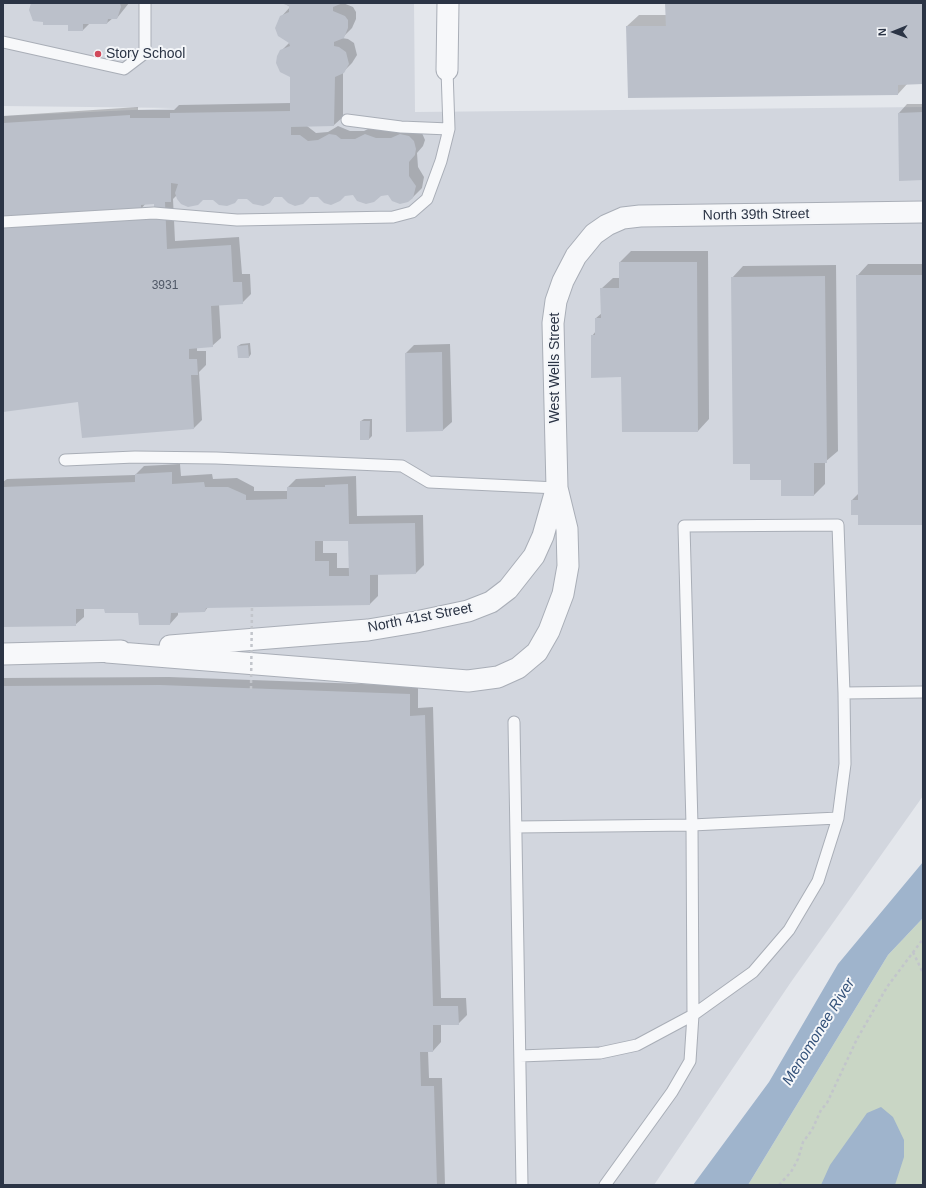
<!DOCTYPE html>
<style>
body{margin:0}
#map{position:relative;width:926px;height:1188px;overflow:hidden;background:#e4e7ec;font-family:Helvetica,sans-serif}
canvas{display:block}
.frame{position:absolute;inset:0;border:4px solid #2b3445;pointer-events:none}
.north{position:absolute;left:874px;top:12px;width:40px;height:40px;-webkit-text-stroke:3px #f4f6f9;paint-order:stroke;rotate:269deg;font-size:11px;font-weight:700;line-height:16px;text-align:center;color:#2b3445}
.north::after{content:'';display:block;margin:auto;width:14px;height:18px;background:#2b3445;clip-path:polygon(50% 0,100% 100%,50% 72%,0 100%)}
</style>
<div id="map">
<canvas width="926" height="1188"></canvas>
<div class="frame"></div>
<div class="north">N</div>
</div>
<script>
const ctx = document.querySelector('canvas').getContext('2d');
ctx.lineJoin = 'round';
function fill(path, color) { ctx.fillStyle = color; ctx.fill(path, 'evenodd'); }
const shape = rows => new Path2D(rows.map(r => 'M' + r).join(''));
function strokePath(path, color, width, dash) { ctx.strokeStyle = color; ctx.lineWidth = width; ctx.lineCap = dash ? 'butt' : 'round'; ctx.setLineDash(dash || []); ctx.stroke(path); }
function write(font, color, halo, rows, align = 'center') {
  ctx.font = font + ' Helvetica,sans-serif'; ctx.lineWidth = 4; ctx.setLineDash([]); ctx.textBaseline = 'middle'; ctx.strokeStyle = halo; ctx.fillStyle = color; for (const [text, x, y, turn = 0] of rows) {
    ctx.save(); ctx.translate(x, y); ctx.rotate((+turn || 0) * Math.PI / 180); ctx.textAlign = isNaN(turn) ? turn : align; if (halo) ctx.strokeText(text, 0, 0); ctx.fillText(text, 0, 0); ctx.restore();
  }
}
const built = shape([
 [3,3,414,3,415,112,923,107,923,796,791,982,654,1185,3,1185,3,116,175,108,3,106]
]);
const green = shape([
 [923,918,923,1185,748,1185,888,955]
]);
const water = shape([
 [923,862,923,918,888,955,748,1185,693,1185,769,1082,838,964],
 [881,1107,893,1117,904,1140,904,1157,895,1185,821,1185,830,1165,867,1113]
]);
const shadow = shape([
 [33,3,129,3,117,18,113,18,107,23,90,23,83,30],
 [284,3,343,3,353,7,356,12,356,19,352,28,342,38,348,39,354,43,357,55,352,63,343,72,343,117,334,125,307,126,316,133,328,132,338,126,350,131,364,131,374,126,422,133,425,140,423,146,417,153,418,167,424,177,422,188,413,197,388,194,275,196,269,202,248,198,213,199,177,195,173,199,175,241,239,237,242,274,250,274,251,294,242,303,219,304,221,338,212,346,197,347,197,351,206,351,206,365,199,372,202,420,194,428,79,401,3,411,3,116,138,107,138,110,174,110,179,105,291,103,291,76,281,51,290,42,281,17,290,7],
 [146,203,155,203,155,210,141,209],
 [666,3,923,3,923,83,908,83,898,94,627,26,639,15,666,15],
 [907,104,923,104,923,179,900,180,899,113],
 [631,251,708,251,709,419,698,431,622,376,592,336,596,331,596,318,602,313,601,289,613,278,620,278,620,262],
 [868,264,923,264,923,524,859,514,852,500,859,493,857,276],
 [836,265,838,451,825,462,825,484,814,495,751,463,732,278,743,266],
 [250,343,251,354,249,357,238,346,241,344],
 [450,344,452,422,443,430,407,431,406,353,414,345],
 [364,419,372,419,372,436,369,439,361,421],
 [180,464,181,476,212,474,213,479,237,478,254,487,254,491,288,491,288,487,296,479,356,476,357,516,423,515,424,565,416,573,378,574,378,596,370,604,208,607,205,611,178,612,178,615,170,624,139,612,105,608,84,608,84,617,75,625,3,626,3,482,7,479,135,475,144,466],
 [323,540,349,540,350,568,337,568,337,553,323,553],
 [169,677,418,686,418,708,433,707,441,998,466,998,467,1015,458,1024,441,1024,441,1042,433,1051,428,1051,429,1078,442,1078,445,1185,3,1185,3,678]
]);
const building = shape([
 [31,3,120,3,121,7,117,19,108,19,107,24,83,24,83,31,68,31,68,25,43,25,43,22,33,21,29,10],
 [281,3,343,3,333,7,333,11,345,16,348,20,348,28,344,38,334,42,334,46,339,47,346,52,349,64,344,73,335,77,334,126,291,127,291,135,300,135,308,141,318,140,329,134,336,135,341,139,355,139,365,134,376,138,391,138,400,134,409,136,414,141,416,149,415,155,409,162,409,176,416,186,413,198,408,202,400,204,392,201,388,195,381,196,374,202,366,204,357,201,353,195,345,196,340,201,331,205,324,203,318,197,310,197,303,204,295,206,288,203,282,197,274,197,270,203,263,206,253,204,247,199,238,199,235,203,227,206,219,205,213,200,203,200,198,205,188,207,181,204,177,199,175,193,178,184,171,183,171,202,165,202,167,249,231,245,233,282,242,282,243,304,211,306,213,347,189,349,189,359,197,359,198,375,191,375,194,429,82,438,78,402,3,412,3,123,130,115,130,118,170,118,170,113,290,111,290,77,280,72,276,63,277,56,280,50,290,46,289,43,278,36,275,28,280,16,289,12,289,6],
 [154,204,154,213,141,210,141,205],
 [665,3,923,3,923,84,898,85,898,95,628,98,626,26,666,26],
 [923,112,923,180,899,181,898,113],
 [619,262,697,262,698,432,622,432,621,377,591,378,591,335,595,335,595,318,601,318,600,288,619,288],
 [856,275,923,275,923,525,858,525,858,515,851,515,851,500,858,500],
 [825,276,827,463,814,463,814,496,781,496,781,480,750,480,750,464,733,464,731,277],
 [248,345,249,358,238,358,237,346],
 [442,352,443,431,406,432,405,353],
 [360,421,370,421,369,440,360,440],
 [172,472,172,484,204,482,205,487,228,487,246,495,246,500,287,499,287,487,325,487,325,485,348,484,349,524,415,523,416,574,370,575,370,605,206,608,205,612,171,613,170,625,139,625,138,613,105,613,104,609,76,609,76,626,3,627,3,487,135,482,135,474],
 [315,541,348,541,349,576,329,576,329,561,315,561],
 [160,685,410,694,410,716,425,715,433,1006,458,1006,459,1025,433,1025,433,1052,420,1052,421,1086,434,1086,437,1185,3,1185,3,686]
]);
const path = shape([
 [913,952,923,973],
 [779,1185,791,1172,798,1159,803,1142,812,1130,821,1110,827,1103,857,1039,887,987,923,939]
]);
const lane = shape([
 [3,42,124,69,145,53,145,3],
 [347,120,401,127,449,129],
 [3,222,154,213,237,220,393,217,412,212,427,199,441,161,449,129,447,70],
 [65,460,135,457,216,458,402,466,429,482,557,488],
 [514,722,522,1185],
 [516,827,692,825,838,818],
 [520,1056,600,1053,637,1045,693,1015,753,972,789,930,818,881,838,818,845,764,844,693,923,692],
 [605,1185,672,1092,690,1061,693,1015,692,825,684,526,838,525,844,693]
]);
const street = shape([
 [447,70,448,3],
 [170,646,368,630,416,622,468,611,491,602,508,589,534,556,543,536,556,490],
 [107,652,468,681,498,677,518,668,537,652,549,631,563,594,568,566,567,529,557,488,553,323,556,301,563,281,576,256,594,234,607,225,623,218,640,216,923,212],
 [3,654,121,651]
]);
const pathBridge = shape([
 [251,689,252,606]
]);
const markers = [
 [98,54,4,"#d1495b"]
];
const numberNames = [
 ["3931",165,286]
];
const poiNames = [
 ["Story School",106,54]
];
const streetNames = [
 ["North 39th Street",756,215,-1],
 ["West Wells Street",555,368,-90],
 ["North 41st Street",420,618,-11]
];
const waterNames = [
 ["Menomonee River",819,1032,-58]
];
fill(built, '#d2d6de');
fill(green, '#c9d6c5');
fill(water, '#9fb4cc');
fill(shadow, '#0003');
fill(building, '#bbc0ca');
strokePath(lane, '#a9aeb7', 13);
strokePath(street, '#a9aeb7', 23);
strokePath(path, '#c2c5cb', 2.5, [3, 3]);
strokePath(lane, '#f7f8fa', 11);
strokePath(street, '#f7f8fa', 21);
strokePath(pathBridge, '#c2c5cb', 2.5, [3, 3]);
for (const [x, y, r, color] of markers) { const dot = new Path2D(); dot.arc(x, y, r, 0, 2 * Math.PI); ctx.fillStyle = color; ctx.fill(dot); strokePath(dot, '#f4f6f9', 1.5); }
write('12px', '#4f5766', null, numberNames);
write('14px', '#2b3445', '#f4f6f9', poiNames, 'left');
write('14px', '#2b3445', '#f4f6f9', streetNames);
write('italic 15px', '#34527a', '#f4f6f9', waterNames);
</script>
